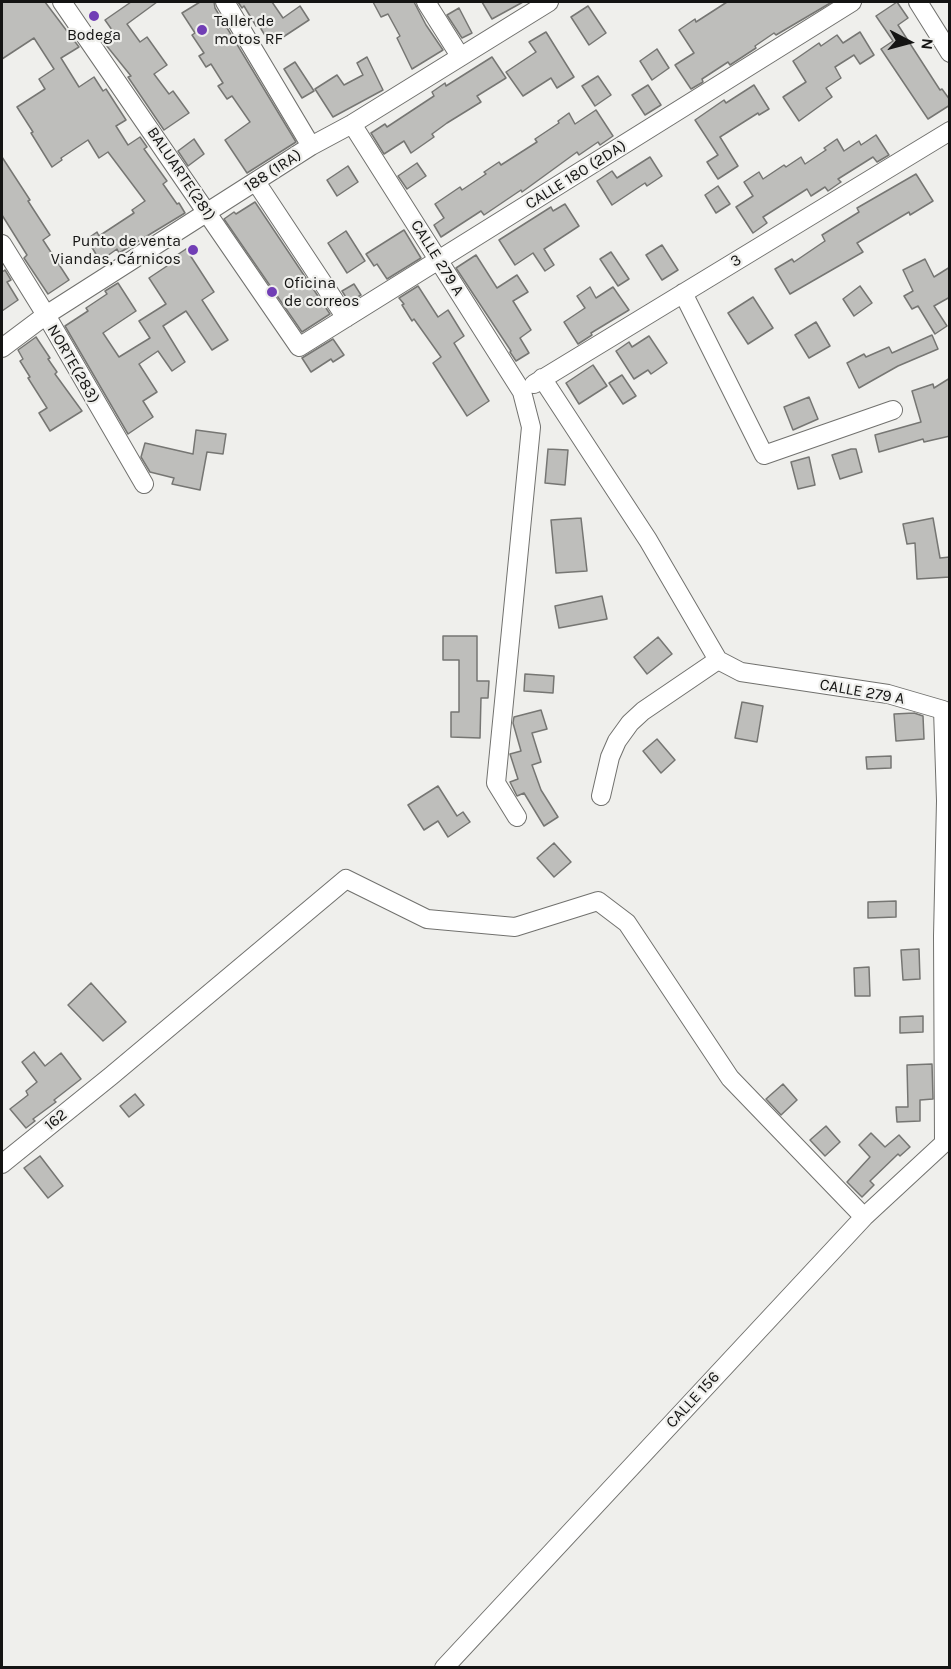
<!DOCTYPE html>
<meta charset="utf-8">
<style>
body{margin:0}
#map{position:relative;width:951px;height:1669px;overflow:hidden;background:#efefec;font-family:Karla,sans-serif}
canvas{display:block}
.frame{position:absolute;inset:0;border:3px solid #141413;pointer-events:none}
.north{position:absolute;left:879px;top:12px;width:60px;height:60px;-webkit-text-stroke:4px #efefec;paint-order:stroke;rotate:96deg;font-size:16px;font-weight:700;line-height:24px;text-align:center;color:#141413}
.north::after{content:'';display:block;margin:auto;width:21px;height:27px;background:#141413;clip-path:polygon(50% 0,100% 100%,50% 72%,0 100%)}
</style>
<div id="map">
<canvas width="951" height="1669"></canvas>
<div class="frame"></div>
<div class="north">N</div>
</div>
<script>
const ctx = document.querySelector('canvas').getContext('2d');
ctx.lineJoin = 'round';
function fill(path, color) { ctx.fillStyle = color; ctx.fill(path, 'evenodd'); }
const shape = rows => new Path2D(rows.map(r => 'M' + r).join(''));
function strokePath(path, color, width, dash) { ctx.strokeStyle = color; ctx.lineWidth = width; ctx.lineCap = dash ? 'butt' : 'round'; ctx.setLineDash(dash || []); ctx.stroke(path); }
function write(font, color, halo, rows, align = 'center') {
  ctx.font = font + ' Karla,sans-serif'; ctx.lineWidth = 4.5; ctx.setLineDash([]); ctx.textBaseline = 'middle'; ctx.strokeStyle = halo; ctx.fillStyle = color; for (const [text, x, y, turn = 0] of rows) {
    ctx.save(); ctx.translate(x, y); ctx.rotate((+turn || 0) * Math.PI / 180); ctx.textAlign = isNaN(turn) ? turn : align; if (halo) ctx.strokeText(text, 0, 0); ctx.fillText(text, 0, 0); ctx.restore();
  }
}
const building = shape([
 [2,2,45,2,79,47,61,58,79,87,94,77,103,91,106,89,126,120,116,126,128,145,140,137,147,147,144,149,167,181,163,184,177,204,179,203,185,213,119,253,117,249,100,261,87,239,97,232,99,236,134,213,132,210,145,201,108,152,99,158,88,140,61,158,62,160,52,167,31,133,33,132,17,107,45,89,39,79,54,69,34,38,2,59,2,2],
 [131,2,157,2,127,24,140,42,147,37,167,65,154,74,169,94,173,91,189,113,164,130,128,77,131,76,106,45,117,37,105,20,131,2],
 [200,2,214,2,215,8,296,142,247,173,225,140,250,122,232,96,227,99,218,86,223,83,211,64,206,67,199,56,204,53,192,35,195,33,182,13,200,2],
 [238,2,272,2,283,18,300,6,309,20,271,45,258,24,256,26,244,6,242,8,238,2],
 [373,2,414,2,426,25,443,50,412,69,397,38,400,36,388,14,381,17,373,2],
 [482,2,523,2,492,19,482,2],
 [727,2,832,2,776,35,774,33,755,46,756,48,730,65,728,62,702,79,703,82,691,89,675,65,694,53,679,30,695,19,696,22,727,2],
 [897,2,908,18,898,25,940,90,942,89,950,100,950,105,928,119,881,49,893,41,876,16,897,2],
 [588,6,606,33,589,45,571,17,588,6],
 [459,8,472,33,462,38,447,15,459,8],
 [546,32,574,77,557,88,551,78,523,96,506,72,536,52,529,42,546,32],
 [860,32,874,55,860,64,854,55,835,67,841,78,826,88,832,97,799,121,783,97,806,82,793,61,819,43,821,46,837,35,843,43,860,32],
 [657,49,669,68,652,80,640,61,657,49],
 [367,57,383,90,333,117,315,89,337,75,344,85,363,75,357,63,367,57],
 [492,57,506,78,477,96,481,102,447,123,432,134,434,137,411,153,404,141,384,154,371,133,385,124,387,127,434,96,432,92,445,83,446,86,492,57],
 [295,62,314,91,302,98,284,69,295,62],
 [598,76,611,95,595,106,582,86,598,76],
 [648,85,661,105,645,115,632,95,648,85],
 [754,85,769,109,759,115,758,113,720,137,738,166,718,179,707,162,718,155,695,120,724,100,726,103,754,85],
 [596,110,613,136,600,145,598,142,579,155,577,152,522,192,521,190,484,215,481,211,441,237,434,225,444,218,435,204,460,187,462,190,486,174,484,172,499,162,501,165,537,142,535,139,559,123,558,121,569,113,575,124,596,110],
 [876,135,889,155,877,162,873,157,838,179,841,182,828,191,825,187,811,196,807,189,763,217,767,223,753,233,736,207,753,196,744,182,759,172,763,179,784,165,786,167,801,157,805,164,826,150,824,148,837,139,844,151,859,141,861,145,876,135],
 [194,139,204,154,188,166,178,151,194,139],
 [2,157,30,200,28,201,50,235,43,240,69,280,48,294,24,258,27,255,2,215,2,157],
 [650,157,662,176,647,186,645,183,612,205,597,181,612,171,617,178,650,157],
 [417,163,426,176,407,189,398,176,417,163],
 [348,166,358,182,337,196,327,180,348,166],
 [916,174,933,201,910,215,909,212,857,243,863,252,790,294,775,269,792,259,794,262,825,241,822,235,859,212,857,208,916,174],
 [718,186,730,204,716,213,705,195,718,186],
 [255,202,330,314,302,332,224,219,234,212,236,214,255,202],
 [565,204,579,226,544,249,554,265,545,271,533,253,515,265,499,240,551,207,553,211,565,204],
 [404,230,421,258,387,279,377,264,374,266,366,254,404,230],
 [346,231,365,261,347,273,328,243,346,231],
 [662,245,678,270,662,280,646,255,662,245],
 [186,249,214,292,202,300,228,340,212,350,186,311,163,326,185,362,172,371,158,351,139,364,157,392,143,401,153,417,128,434,65,326,88,311,86,308,107,294,105,291,118,283,136,311,103,333,119,357,150,338,139,321,166,304,149,278,170,264,168,261,186,249],
 [611,252,629,279,618,286,600,259,611,252],
 [476,255,497,288,517,275,528,292,513,301,531,330,520,338,529,353,516,361,510,352,511,351,456,268,476,255],
 [925,259,934,277,950,267,950,297,934,306,947,326,935,334,918,306,912,309,904,296,913,291,903,270,925,259],
 [5,270,11,280,7,282,18,300,2,311,2,272,5,270],
 [354,284,361,295,349,302,342,291,354,284],
 [418,286,438,317,448,310,464,336,454,343,489,401,467,416,433,363,441,357,414,319,412,321,402,305,404,304,399,298,418,286],
 [860,286,872,303,854,316,843,299,860,286],
 [590,287,596,298,613,287,629,310,591,333,592,335,578,344,564,322,585,308,577,296,590,287],
 [753,297,773,328,748,344,728,313,753,297],
 [816,322,830,346,809,358,795,335,816,322],
 [932,335,938,349,898,366,859,388,847,363,864,354,866,357,889,347,892,353,932,335],
 [649,336,667,363,651,374,648,370,634,379,616,351,629,342,632,347,649,336],
 [36,337,50,358,48,359,57,372,55,374,82,411,50,431,39,413,47,408,28,378,30,377,20,361,23,359,18,350,36,337],
 [333,339,344,355,333,362,331,359,311,372,302,358,333,339],
 [593,365,607,386,579,404,566,383,593,365],
 [622,375,636,396,623,404,609,383,622,375],
 [950,378,950,436,924,442,923,439,879,452,875,435,921,422,912,391,933,384,934,388,950,378],
 [809,397,818,419,793,430,784,407,809,397],
 [196,430,226,434,223,454,207,452,200,490,172,484,174,478,150,472,141,457,145,443,193,454,196,430],
 [548,449,568,450,565,485,545,483,548,449],
 [851,449,856,449,862,472,840,479,832,455,851,449],
 [809,457,815,485,798,489,791,462,809,457],
 [581,518,587,571,556,573,551,520,581,518],
 [933,518,940,558,950,557,950,577,917,579,915,543,907,544,903,524,933,518],
 [602,596,607,619,559,628,555,606,602,596],
 [443,636,477,636,477,681,489,681,488,698,481,698,480,738,451,737,451,712,459,712,459,660,443,660,443,636],
 [658,637,672,654,647,674,634,657,658,637],
 [525,674,554,676,553,693,524,691,525,674],
 [742,702,763,706,757,742,735,738,742,702],
 [541,710,547,729,532,733,541,762,532,765,541,790,558,817,544,826,524,793,517,796,510,782,518,779,510,754,521,751,513,723,514,717,541,710],
 [914,713,923,716,924,739,896,741,894,714,914,713],
 [657,739,675,760,661,773,643,751,657,739],
 [891,756,891,768,867,769,866,757,891,756],
 [438,786,457,816,463,812,470,822,448,837,438,821,424,830,408,805,438,786],
 [554,843,571,862,554,877,537,858,554,843],
 [896,901,896,917,868,918,868,902,896,901],
 [919,949,920,979,903,980,901,950,919,949],
 [869,967,870,996,855,996,854,968,869,967],
 [91,983,126,1022,103,1041,68,1005,91,983],
 [923,1016,923,1032,900,1033,900,1017,923,1016],
 [34,1052,45,1066,61,1053,81,1079,54,1100,56,1102,33,1119,35,1121,26,1128,10,1109,28,1095,26,1091,37,1082,22,1062,34,1052],
 [932,1064,933,1099,920,1100,920,1121,897,1122,896,1107,908,1107,907,1065,932,1064],
 [783,1084,797,1100,781,1115,766,1099,783,1084],
 [135,1094,144,1105,129,1117,120,1106,135,1094],
 [826,1126,840,1142,825,1156,810,1140,826,1126],
 [871,1133,885,1147,899,1135,910,1147,900,1156,898,1154,870,1181,874,1185,862,1197,847,1182,870,1157,859,1145,871,1133],
 [40,1156,63,1186,48,1198,24,1168,40,1156]
]);
const minor = shape([
 [62,2,299,347,852,2],
 [225,2,311,146],
 [426,2,460,56],
 [918,2,950,53],
 [352,124,522,392,531,427,496,783,517,817],
 [256,182,346,318],
 [2,244,46,315,144,484],
 [683,293,764,455,893,410],
 [2,348,46,315,311,146,352,124,549,2],
 [542,378,648,540,718,660,741,672,888,694,943,710,946,801,943,936,944,1143],
 [534,384,950,131],
 [601,796,610,757,617,741,630,723,643,711,718,660],
 [2,1164,111,1076,346,879,427,919,515,927,598,901,627,923,730,1078,864,1217],
 [444,1668,864,1217,944,1143,950,1140]
]);
const markers = [
 [94,16,6,"#713eb5"],
 [202,30,6,"#713eb5"],
 [193,250,6,"#713eb5"],
 [272,292,6,"#713eb5"]
];
const poiNames = [
 ["Taller de",214,21],
 ["motos RF",214,39],
 ["Bodega",94,35,"center"],
 ["Punto de venta",181,241,"right"],
 ["Viandas, Cárnicos",181,259,"right"],
 ["Oficina",284,283],
 ["de correos",284,301]
];
const streetNames = [
 ["188 (1RA)",273,171,-33],
 ["BALUARTE(281)",181,174,56],
 ["CALLE 180 (2DA)",576,175,-32],
 ["CALLE 279 A",437,258,58],
 ["3",736,261,-31],
 ["NORTE(283)",73,364,60],
 ["CALLE 279 A",862,692,10],
 ["162",56,1120,-39],
 ["CALLE 156",693,1400,-47]
];
fill(building, '#bebebb');
strokePath(building, '#767673', 1.5);
strokePath(minor, '#71716e', 20);
strokePath(minor, '#fff', 18);
for (const [x, y, r, color] of markers) { const dot = new Path2D(); dot.arc(x, y, r, 0, 2 * Math.PI); ctx.fillStyle = color; ctx.fill(dot); strokePath(dot, '#efefec', 2); }
write('16px', '#141413', '#efefec', poiNames, 'left');
write('16px', '#141413', '#efefec', streetNames);
</script>
